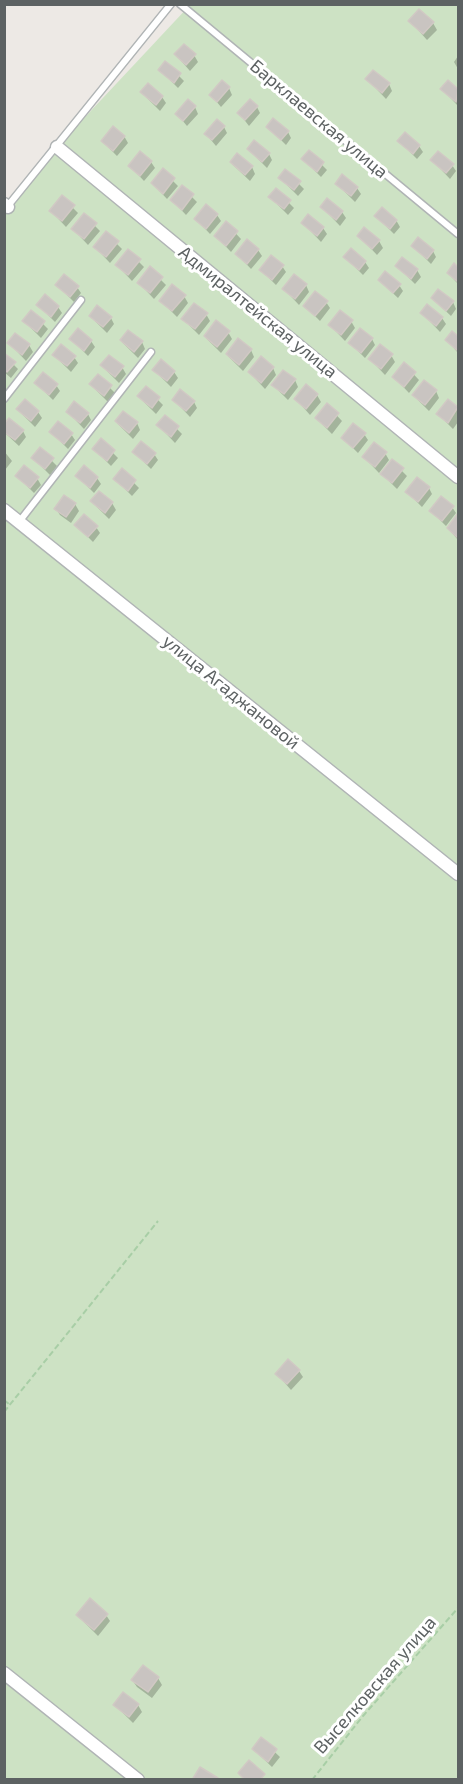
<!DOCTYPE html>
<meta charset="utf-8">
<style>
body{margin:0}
#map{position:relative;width:463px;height:1784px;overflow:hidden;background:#ede9e5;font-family:"Exo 2",sans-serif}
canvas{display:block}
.frame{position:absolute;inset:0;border:6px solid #5d6263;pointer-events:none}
</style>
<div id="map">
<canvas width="463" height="1784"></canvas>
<div class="frame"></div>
</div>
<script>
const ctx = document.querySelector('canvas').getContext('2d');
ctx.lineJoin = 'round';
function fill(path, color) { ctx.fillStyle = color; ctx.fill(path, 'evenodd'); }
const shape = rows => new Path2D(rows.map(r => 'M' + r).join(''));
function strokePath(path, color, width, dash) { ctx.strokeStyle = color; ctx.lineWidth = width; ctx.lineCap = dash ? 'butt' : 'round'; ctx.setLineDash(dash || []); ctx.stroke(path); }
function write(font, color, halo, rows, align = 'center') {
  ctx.font = font + ' "Exo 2",sans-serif'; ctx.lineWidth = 6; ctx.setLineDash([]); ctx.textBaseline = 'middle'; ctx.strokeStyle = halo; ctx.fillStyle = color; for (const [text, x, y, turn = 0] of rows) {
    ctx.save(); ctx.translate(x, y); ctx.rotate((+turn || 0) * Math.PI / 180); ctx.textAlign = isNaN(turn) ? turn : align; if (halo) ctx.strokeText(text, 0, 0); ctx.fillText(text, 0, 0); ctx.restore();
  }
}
const green = shape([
 [190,5,458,5,458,1779,5,1779,4,211,57,147]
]);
const shadow = shape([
 [410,21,433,23,437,30,427,40],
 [176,55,194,55,198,62,190,71],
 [458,56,458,69,454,62],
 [166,63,184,81,178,88,160,70],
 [367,79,389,84,392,91,386,99],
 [448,82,458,91,458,106,442,89],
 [229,88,232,95,221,107,211,95],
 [142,93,162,97,166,103,160,111],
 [195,107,198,114,187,126,177,114],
 [257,107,260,113,249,126,239,113],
 [224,127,227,133,216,146,206,134],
 [268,127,288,132,291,138,286,145],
 [124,136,128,143,117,156,102,141],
 [399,141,419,146,423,152,417,159],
 [248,149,269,154,272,160,267,168],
 [309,152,327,170,321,177,303,159],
 [432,160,452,165,456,171,450,179],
 [151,162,155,168,144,181,130,166],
 [231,163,252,167,255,174,250,181],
 [163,171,178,186,167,199,153,184],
 [286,171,304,189,298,196,280,178],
 [337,184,357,188,361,194,355,202],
 [182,187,197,202,186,215,172,200],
 [276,190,294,208,288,215,270,197],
 [62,197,78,213,66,227,51,211],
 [322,207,342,212,346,218,340,226],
 [84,215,100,231,88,245,73,229],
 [217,215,221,221,210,234,196,219],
 [376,216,396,220,400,227,394,234],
 [226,223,241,239,231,252,216,236],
 [303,223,323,228,327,234,321,242],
 [106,233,122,249,110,263,95,247],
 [359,236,379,241,383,248,377,255],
 [413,246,433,251,436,257,431,264],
 [258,250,262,256,251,269,237,254],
 [128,251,144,267,132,281,117,265],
 [345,257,365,262,369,268,363,275],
 [282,266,286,272,276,285,261,270],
 [397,266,417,270,421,277,415,284],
 [454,266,458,269,458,284,448,273],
 [150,269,166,285,154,299,139,283],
 [379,280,399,285,403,291,398,298],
 [57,285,77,287,81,293,74,302],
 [306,285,309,292,299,305,284,289],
 [184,296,188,303,177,317,161,301],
 [432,298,453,302,456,309,451,316],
 [326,302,330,308,320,321,305,306],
 [38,305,58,307,62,313,55,322],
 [31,312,48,329,41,338,24,321],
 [422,313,442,318,446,324,440,332],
 [206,314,210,321,199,335,183,319],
 [90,316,111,318,114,324,107,333],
 [351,321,355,328,345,341,330,325],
 [228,332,232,339,221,353,205,337],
 [453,333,458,338,458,353,447,340],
 [71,339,91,341,95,347,88,356],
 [372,339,375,345,365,358,350,343],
 [121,341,142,342,145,349,138,358],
 [9,343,29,345,33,352,26,361],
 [251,350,254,357,243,371,227,355],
 [4,355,18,369,11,378,4,372],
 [54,355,74,357,78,363,71,372],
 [391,355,395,362,385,375,370,359],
 [404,364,419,380,409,393,394,377],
 [102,366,122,367,126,374,119,383],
 [273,368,276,375,265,389,249,372],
 [154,370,174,372,178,378,171,387],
 [98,376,115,393,108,402,91,385],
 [295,380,298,387,288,400,273,385],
 [36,383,56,385,60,391,53,400],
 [146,388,163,405,156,414,139,397],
 [436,391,439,398,429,411,414,396],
 [317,395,321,402,310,415,296,399],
 [174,400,194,402,197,408,190,417],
 [448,401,458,409,458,422,453,429,438,414],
 [327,405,342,421,332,434,317,419],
 [18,410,38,412,42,418,35,427],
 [68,412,88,414,91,420,84,429],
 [165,417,182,434,175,443,158,425],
 [116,422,137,423,140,430,133,439],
 [23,431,26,437,19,446,4,432],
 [51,432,71,434,75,440,68,449],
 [364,434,368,440,358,453,343,438],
 [101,441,118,458,111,466,94,449],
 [40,449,57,466,50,475,33,458],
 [4,451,12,461,5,470,4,469],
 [134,452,154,454,158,460,151,469],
 [385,453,389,460,379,473,364,457],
 [392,461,407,476,397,489,382,474],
 [122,471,139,488,132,496,115,479],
 [17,476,37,478,41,485,34,493],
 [77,476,97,478,101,484,94,493],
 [429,488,432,494,422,507,407,492],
 [92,502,112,503,116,510,109,519],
 [75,504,79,511,71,523,60,515,56,509],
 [452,507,456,513,446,526,431,511],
 [458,515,458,540,448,528],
 [76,525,96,527,100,533,93,542],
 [299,1371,303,1377,291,1390,277,1374],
 [77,1615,106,1615,110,1621,98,1636],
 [158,1678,162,1685,152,1698,137,1687,133,1681],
 [115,1705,138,1705,142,1712,133,1723],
 [261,1739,280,1757,272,1767,253,1749]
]);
const building = shape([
 [419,9,434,22,423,34,408,21,419,9],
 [184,44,196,54,186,65,174,54,184,44],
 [165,61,181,73,174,83,158,70,165,61],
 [373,70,390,83,382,93,365,79,373,70],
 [222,80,230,87,217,102,209,95,222,80],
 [448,80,458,89,456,102,440,89,448,80],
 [148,83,163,96,156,105,140,92,148,83],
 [188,99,196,106,183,121,175,114,188,99],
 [250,99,258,106,245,120,237,113,250,99],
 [273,118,289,131,281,140,266,127,273,118],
 [217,119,225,126,212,140,204,134,217,119],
 [113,126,125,136,113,151,101,141,113,126],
 [405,132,420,145,413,154,397,141,405,132],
 [254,140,270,153,262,162,247,149,254,140],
 [309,150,324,162,317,172,301,159,309,150],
 [140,151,152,161,140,176,128,166,140,151],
 [438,151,454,164,446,173,430,160,438,151],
 [237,153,253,166,245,175,230,162,237,153],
 [163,168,175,178,163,194,151,183,163,168],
 [285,169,301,181,294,190,278,178,285,169],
 [342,174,358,187,351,196,335,184,342,174],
 [182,185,194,194,182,210,170,200,182,185],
 [276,188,291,200,284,209,268,197,276,188],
 [62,195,75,205,62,221,49,211,62,195],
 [327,198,343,211,336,220,320,207,327,198],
 [206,204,218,214,206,229,194,219,206,204],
 [382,207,397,220,390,229,374,216,382,207],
 [84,213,97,223,84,239,71,229,84,213],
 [308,214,324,227,317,236,301,223,308,214],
 [226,221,238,231,226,246,214,236,226,221],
 [364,227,380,240,372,249,357,236,364,227],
 [106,231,119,241,106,257,93,247,106,231],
 [418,237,434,250,427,259,411,246,418,237],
 [247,239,259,249,247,264,235,254,247,239],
 [351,248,366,261,359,270,343,257,351,248],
 [128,249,141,259,128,275,115,265,128,249],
 [271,255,284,265,272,280,259,270,271,255],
 [402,257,418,269,411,279,395,266,402,257],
 [454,263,458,267,458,282,447,273,454,263],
 [150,266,163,277,150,293,137,283,150,266],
 [385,271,401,284,393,293,378,280,385,271],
 [64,274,79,286,70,297,55,285,64,274],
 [294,274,307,284,295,299,282,289,294,274],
 [172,284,186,295,172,311,159,301,172,284],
 [438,289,454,301,446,311,431,298,438,289],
 [315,291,328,301,315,316,303,306,315,291],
 [45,294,59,306,51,317,36,305,45,294],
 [194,303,208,313,195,329,181,319,194,303],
 [427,304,443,317,436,326,420,313,427,304],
 [97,305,112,317,103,327,89,316,97,305],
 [31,310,45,321,37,332,22,321,31,310],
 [340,310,353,320,341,335,328,325,340,310],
 [216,320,230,331,217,347,204,336,216,320],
 [78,328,92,340,84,351,69,339,78,328],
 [360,328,373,338,361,353,348,343,360,328],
 [128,330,143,341,134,352,120,340,128,330],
 [452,331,458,336,458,351,445,340,452,331],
 [15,333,30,344,22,355,7,343,15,333],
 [238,338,252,349,239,365,226,354,238,338],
 [61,344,76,356,67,366,52,355,61,344],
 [380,344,393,354,381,369,368,359,380,344],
 [4,353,16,362,7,372,4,370,4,353],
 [109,355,124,366,115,377,100,365,109,355],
 [261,356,274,367,261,383,248,372,261,356],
 [161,359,175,371,167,381,152,370,161,359],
 [404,362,416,372,404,387,392,377,404,362],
 [283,370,296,379,284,394,271,385,283,370],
 [43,372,58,384,49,395,34,383,43,372],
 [98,374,112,385,104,396,89,384,98,374],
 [424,380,437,390,425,405,412,395,424,380],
 [306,384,318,394,306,409,294,399,306,384],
 [146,386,160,397,152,408,137,396,146,386],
 [180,389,195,401,186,411,172,400,180,389],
 [25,399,39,411,31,421,16,409,25,399],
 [448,399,458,407,448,423,436,414,448,399],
 [74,401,89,413,80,423,66,412,74,401],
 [327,403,339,413,327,428,315,418,327,403],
 [123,411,138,422,129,433,115,421,123,411],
 [165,415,179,426,171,437,156,425,165,415],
 [9,418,24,430,15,440,4,432,4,424,9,418],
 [58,421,73,433,64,444,49,432,58,421],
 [353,423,366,433,353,448,341,438,353,423],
 [101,438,115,450,107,461,92,449,101,438],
 [141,441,156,453,147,464,132,452,141,441],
 [374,442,387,452,375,467,362,457,374,442],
 [40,447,54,458,45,469,31,458,40,447],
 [392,459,404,468,392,483,380,474,392,459],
 [24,465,39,477,30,488,15,476,24,465],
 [84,465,98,477,90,488,75,476,84,465],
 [122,468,136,480,128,491,113,479,122,468],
 [417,477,430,487,418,502,405,492,417,477],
 [99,491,113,502,105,513,90,501,99,491],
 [64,495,76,503,66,517,54,509,64,495],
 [441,496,454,506,442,521,429,511,441,496],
 [458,513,458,538,447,528,458,513],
 [84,514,98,526,88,537,74,525,84,514],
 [288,1359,300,1370,287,1384,275,1374,288,1359],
 [90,1598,108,1614,94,1630,76,1615,90,1598],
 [143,1665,159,1677,148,1692,131,1680,143,1665],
 [123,1692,139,1704,129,1717,113,1705,123,1692],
 [261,1737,277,1749,268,1762,252,1749,261,1737],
 [249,1760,265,1774,260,1780,245,1780,238,1773,249,1760],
 [200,1767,218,1778,217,1780,192,1780,200,1767]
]);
const path = shape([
 [4,1400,10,1405],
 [4,1412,158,1221],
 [312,1780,363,1716,458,1608]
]);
const lane = shape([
 [180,4,458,234],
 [7,207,171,4],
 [4,399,81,300],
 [19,522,151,352]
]);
const street = shape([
 [57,147,458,477],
 [4,204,8,207],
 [4,510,458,874],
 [4,1673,138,1780]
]);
const streetNames = [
 ["Барклаевская улица",319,119,40],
 ["Адмиралтейская улица",258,312,39],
 ["улица Агаджановой",231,692,39],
 ["Выселковская улица",375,1685,-49]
];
fill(green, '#cde2c4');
fill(shadow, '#0003');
fill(building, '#c9c4c1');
strokePath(building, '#d1c9c4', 1.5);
strokePath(lane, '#b0b4b5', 9);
strokePath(street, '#b0b4b5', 15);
strokePath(path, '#a8cea6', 2, [6, 3]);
strokePath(lane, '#fff', 6);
strokePath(street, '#fff', 12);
write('18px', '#5d6263', '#fff', streetNames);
</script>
